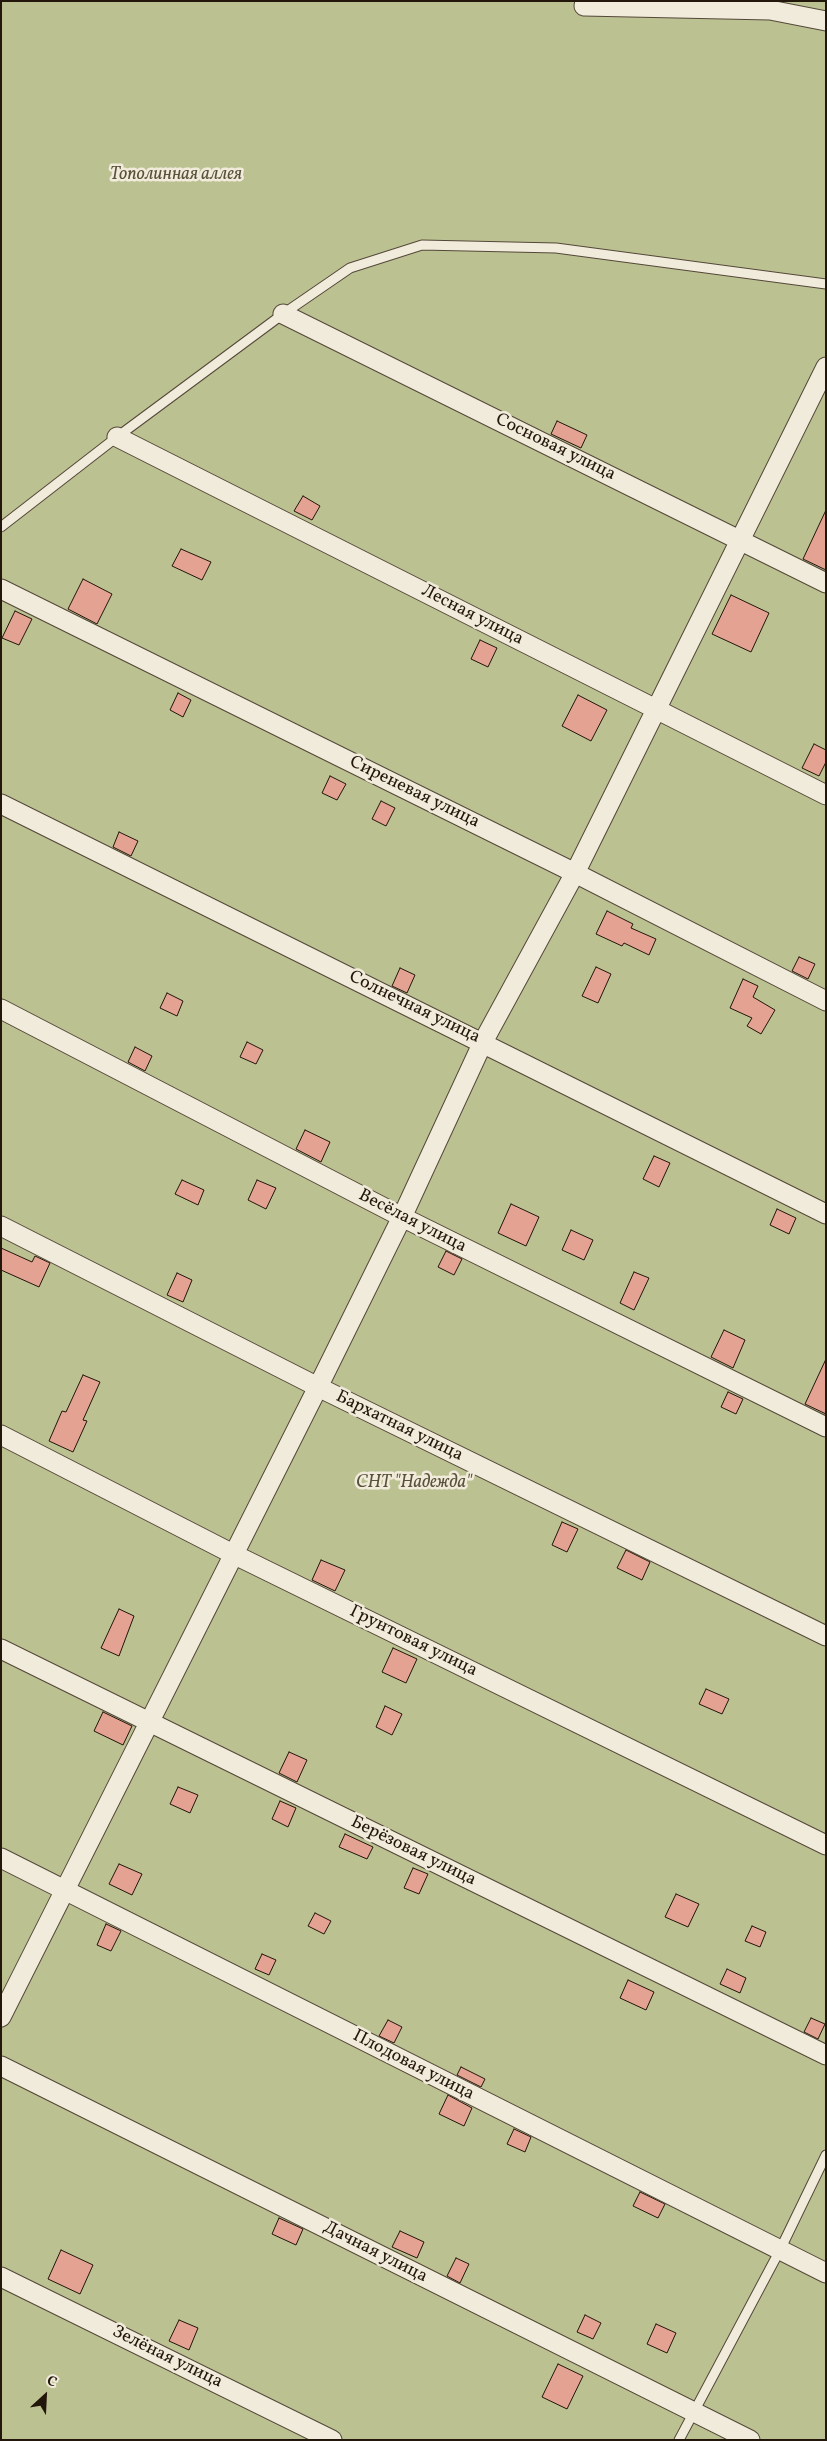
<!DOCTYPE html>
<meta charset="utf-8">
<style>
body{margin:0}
#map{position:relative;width:827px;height:2441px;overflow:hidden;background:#e9e0c7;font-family:Vollkorn,serif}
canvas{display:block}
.frame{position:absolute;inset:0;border:2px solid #23160a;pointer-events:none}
.north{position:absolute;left:20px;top:2371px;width:50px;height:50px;-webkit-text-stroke:4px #f1ebdb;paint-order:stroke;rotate:25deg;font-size:14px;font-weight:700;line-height:20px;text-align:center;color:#23160a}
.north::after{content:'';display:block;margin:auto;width:18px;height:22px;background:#23160a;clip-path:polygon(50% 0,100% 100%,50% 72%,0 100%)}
</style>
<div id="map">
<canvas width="827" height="2441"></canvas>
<div class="frame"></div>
<div class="north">С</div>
</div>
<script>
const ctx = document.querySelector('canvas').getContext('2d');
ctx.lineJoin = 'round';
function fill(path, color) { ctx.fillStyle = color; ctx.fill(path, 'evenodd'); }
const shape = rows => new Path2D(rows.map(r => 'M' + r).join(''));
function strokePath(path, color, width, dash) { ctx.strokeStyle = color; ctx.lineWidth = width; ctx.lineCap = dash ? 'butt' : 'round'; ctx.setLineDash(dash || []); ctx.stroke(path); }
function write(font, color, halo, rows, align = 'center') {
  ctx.font = font + ' Vollkorn,serif'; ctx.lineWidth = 5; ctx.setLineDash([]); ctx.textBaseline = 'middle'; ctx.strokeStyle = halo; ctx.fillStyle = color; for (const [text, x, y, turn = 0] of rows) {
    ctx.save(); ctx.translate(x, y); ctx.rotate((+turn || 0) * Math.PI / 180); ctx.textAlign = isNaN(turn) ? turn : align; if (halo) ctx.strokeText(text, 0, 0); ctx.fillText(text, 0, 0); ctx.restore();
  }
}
const green = shape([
 [1,1,826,1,826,2440,1,2440]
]);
const building = shape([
 [557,421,587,435,581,448,551,434,557,421],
 [303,496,320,506,312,520,294,511,303,496],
 [826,510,826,570,803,559,826,510],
 [181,549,211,562,202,580,172,566,181,549],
 [83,579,112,594,97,624,68,609,83,579],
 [731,595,769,613,751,652,712,634,731,595],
 [15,611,32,619,19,645,2,638,15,611],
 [480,640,497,648,488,667,471,659,480,640],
 [178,693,191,700,183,717,170,710,178,693],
 [578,695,607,710,591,741,562,726,578,695],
 [814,744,826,750,826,762,819,776,802,768,814,744],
 [330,776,346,784,337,800,322,793,330,776],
 [381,801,395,808,386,826,372,819,381,801],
 [119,832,138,841,131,856,113,847,119,832],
 [607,911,633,924,631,928,656,939,649,955,624,943,622,946,596,934,607,911],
 [799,957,815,964,808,979,792,971,799,957],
 [596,967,611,974,598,1003,582,996,596,967],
 [400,968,415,975,407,993,392,986,400,968],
 [743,979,758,986,753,997,775,1010,761,1034,747,1026,752,1018,730,1008,743,979],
 [167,993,183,1001,177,1016,160,1008,167,993],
 [247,1042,263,1050,256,1064,240,1057,247,1042],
 [135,1047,152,1056,145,1071,128,1062,135,1047],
 [305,1130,330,1142,321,1162,296,1149,305,1130],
 [654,1156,670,1163,659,1187,643,1179,654,1156],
 [182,1180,204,1190,198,1205,175,1194,182,1180],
 [257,1180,276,1188,266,1209,248,1200,257,1180],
 [511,1204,539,1217,526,1246,498,1233,511,1204],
 [777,1209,796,1218,789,1234,770,1225,777,1209],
 [571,1230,593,1240,584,1260,562,1250,571,1230],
 [1,1248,32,1262,35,1256,50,1263,39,1287,1,1270,1,1248],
 [446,1251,462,1259,454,1275,438,1267,446,1251],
 [634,1272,649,1278,634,1310,620,1303,634,1272],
 [177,1273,192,1280,183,1302,167,1295,177,1273],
 [724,1330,745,1340,733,1368,711,1357,724,1330],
 [826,1359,826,1414,805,1404,826,1359],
 [83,1375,100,1382,83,1420,87,1421,73,1452,49,1441,62,1411,66,1412,83,1375],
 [728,1392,743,1399,736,1414,721,1407,728,1392],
 [562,1522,578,1529,567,1552,552,1545,562,1522],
 [626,1550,650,1562,642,1580,617,1568,626,1550],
 [321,1560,345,1570,335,1591,312,1580,321,1560],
 [119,1609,134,1616,119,1656,101,1648,119,1609],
 [393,1648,417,1659,406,1683,382,1672,393,1648],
 [706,1689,729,1699,722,1714,699,1704,706,1689],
 [385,1706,402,1714,392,1735,376,1727,385,1706],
 [103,1712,132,1726,123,1745,94,1731,103,1712],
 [289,1752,307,1760,297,1782,279,1773,289,1752],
 [178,1787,198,1795,190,1813,170,1804,178,1787],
 [280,1801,296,1808,288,1827,272,1819,280,1801],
 [345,1834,373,1847,367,1859,339,1847,345,1834],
 [119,1864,142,1874,132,1895,109,1884,119,1864],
 [413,1868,428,1874,419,1894,404,1888,413,1868],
 [676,1894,699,1904,688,1927,665,1917,676,1894],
 [315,1913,331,1921,324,1934,308,1926,315,1913],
 [106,1924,121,1931,111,1951,97,1945,106,1924],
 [752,1926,766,1932,760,1947,745,1941,752,1926],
 [262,1954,276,1960,269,1975,255,1969,262,1954],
 [727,1969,746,1978,740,1993,720,1984,727,1969],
 [628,1980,654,1992,646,2010,620,1998,628,1980],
 [811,2018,825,2024,818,2039,804,2032,811,2018],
 [388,2020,402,2027,394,2043,379,2036,388,2020],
 [461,2067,485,2079,481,2087,457,2075,461,2067],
 [448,2095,472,2108,464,2126,439,2114,448,2095],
 [514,2129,531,2137,525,2152,507,2144,514,2129],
 [640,2192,665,2204,658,2218,633,2206,640,2192],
 [279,2218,303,2229,296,2245,272,2234,279,2218],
 [400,2231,424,2242,417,2258,392,2247,400,2231],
 [61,2250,93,2265,80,2294,48,2279,61,2250],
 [456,2258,469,2264,460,2283,447,2276,456,2258],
 [585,2315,601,2323,593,2339,577,2332,585,2315],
 [179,2320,198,2328,189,2350,169,2341,179,2320],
 [656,2324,676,2333,667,2353,647,2344,656,2324],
 [558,2364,583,2376,567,2409,542,2397,558,2364]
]);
const lane = shape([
 [1,527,117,437,283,314,350,268,422,245,556,248,826,284],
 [679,2440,780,2250,826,2155]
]);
const street = shape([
 [585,1,584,6,770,10,826,21],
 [283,314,826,583],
 [117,437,826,795],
 [1,589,575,873,826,1001],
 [1,804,826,1214],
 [1,1009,402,1217,826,1427],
 [1,1226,318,1387,826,1636],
 [1,1435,233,1554,826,1845],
 [1,1649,826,2055],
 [1,1858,826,2273],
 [1,2017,318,1387,402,1217,483,1042,575,873,826,367],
 [1,2066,750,2440],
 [1,2277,332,2440]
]);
const parkNames = [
 ["Тополинная аллея",176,176],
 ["СНТ \"Надежда\"",414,1484]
];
const streetNames = [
 ["Сосновая улица",555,448,26],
 ["Лесная улица",472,616,27],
 ["Сиреневая улица",414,793,26],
 ["Солнечная улица",414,1008,26],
 ["Весёлая улица",412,1222,27],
 ["Бархатная улица",399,1427,26],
 ["Грунтовая улица",413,1642,26],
 ["Берёзовая улица",413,1852,26],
 ["Плодовая улица",413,2066,27],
 ["Дачная улица",375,2253,27],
 ["Зелёная улица",167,2358,26]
];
fill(green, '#bcc192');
fill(building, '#e3a292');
strokePath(building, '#23160a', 1);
strokePath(lane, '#544839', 11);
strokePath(street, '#544839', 21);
strokePath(lane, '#f1ebdb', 9);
strokePath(street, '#f1ebdb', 19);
write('italic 18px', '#59523a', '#f1ebdb', parkNames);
write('18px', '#23160a', '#f1ebdb', streetNames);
</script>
